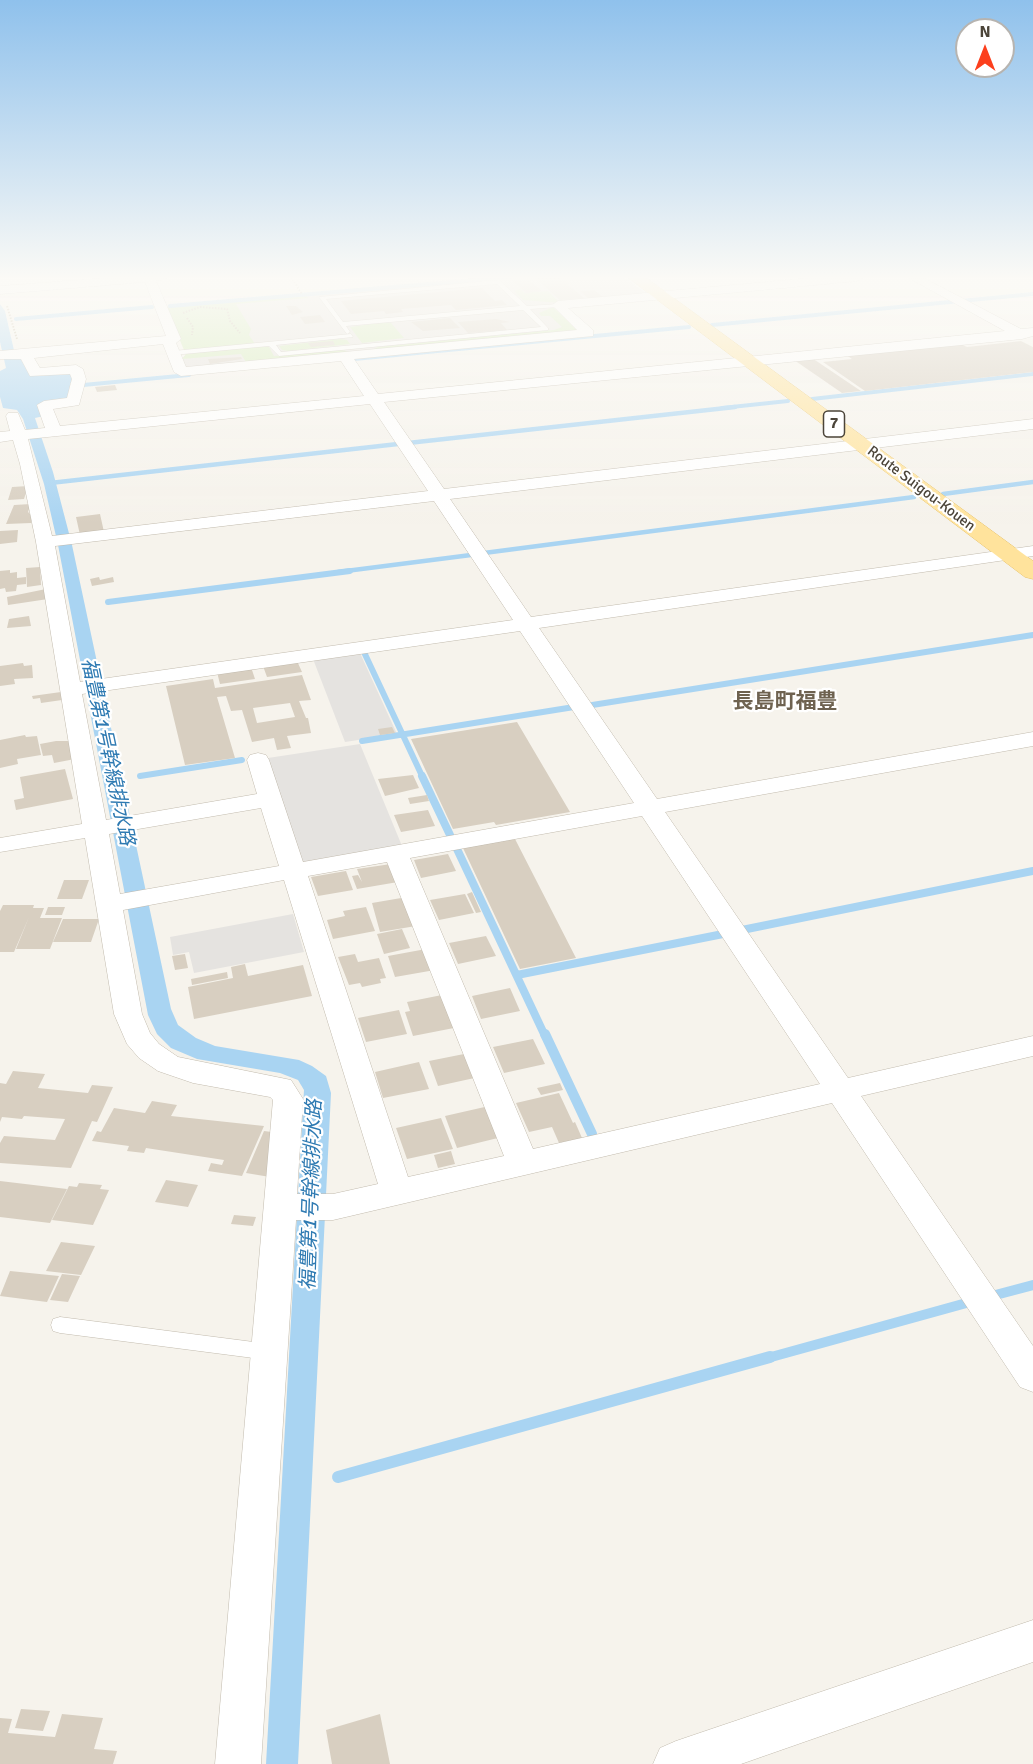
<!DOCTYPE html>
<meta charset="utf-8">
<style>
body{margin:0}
#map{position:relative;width:1033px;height:1764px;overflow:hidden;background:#f6f3ec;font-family:Signika,sans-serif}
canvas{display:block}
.north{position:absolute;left:955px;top:18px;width:60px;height:60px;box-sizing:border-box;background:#fff;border:2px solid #b7b4b0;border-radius:50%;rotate:0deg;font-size:16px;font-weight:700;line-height:24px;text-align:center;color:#4b4439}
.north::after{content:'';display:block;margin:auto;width:21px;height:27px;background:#fc3f1d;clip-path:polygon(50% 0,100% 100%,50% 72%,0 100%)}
</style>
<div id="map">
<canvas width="1033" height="1764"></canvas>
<div class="north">N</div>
</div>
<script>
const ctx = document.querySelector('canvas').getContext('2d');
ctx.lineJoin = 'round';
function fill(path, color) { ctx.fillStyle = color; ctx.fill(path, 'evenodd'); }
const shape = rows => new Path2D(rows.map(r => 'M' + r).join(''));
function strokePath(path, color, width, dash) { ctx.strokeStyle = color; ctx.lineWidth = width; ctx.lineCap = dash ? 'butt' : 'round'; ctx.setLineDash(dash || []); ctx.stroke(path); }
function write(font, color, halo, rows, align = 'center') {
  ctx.font = font + ' Signika,"Noto Sans JP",sans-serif'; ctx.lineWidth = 4.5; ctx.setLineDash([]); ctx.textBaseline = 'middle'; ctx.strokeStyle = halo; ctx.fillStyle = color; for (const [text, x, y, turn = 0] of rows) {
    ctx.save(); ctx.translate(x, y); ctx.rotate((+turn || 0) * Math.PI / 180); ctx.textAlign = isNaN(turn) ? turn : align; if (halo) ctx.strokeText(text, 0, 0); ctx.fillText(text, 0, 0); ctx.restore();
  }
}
const industrial = shape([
 [522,277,623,277,646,293,554,303,553,307,578,330,185,368,182,359,186,354,166,307]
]);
const green = shape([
 [520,289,525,293,548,291,560,303,523,300,514,291],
 [306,295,308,298,236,304,251,329,249,335,255,344,201,349,184,350,166,307],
 [553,307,578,330,575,333,370,351,378,347,554,330,562,327,550,316,541,316,539,313],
 [386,322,391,323,404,338,362,343,350,327],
 [340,339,347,340,350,344,288,351,282,350,279,346],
 [262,346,269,347,274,356,341,350,353,352,246,362,241,354,182,359,186,354]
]);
const parking = shape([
 [360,653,397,734,345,742,313,659],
 [360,744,402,846,301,863,268,758],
 [293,914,304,952,194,973,189,952,173,955,170,937]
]);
const water = shape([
 [0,304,5,311,16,359,24,358,32,375,73,370,74,379,70,384,70,401,40,405,44,416,35,418,53,472,72,545,171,1009,178,1025,196,1038,215,1046,299,1060,312,1066,326,1076,331,1093,298,1764,266,1764,304,1090,298,1080,280,1073,197,1059,171,1048,157,1034,148,1015,58,545,44,484,23,419,17,410,3,408,0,397,0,371,6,368,0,342]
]);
const streamFar5 = shape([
 [170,306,511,277],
 [16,319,152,307],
 [712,325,1033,294],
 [344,360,689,327],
 [83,385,189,375],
 [812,399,1033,374],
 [722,408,788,401]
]);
const streamFar4 = shape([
 [408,443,735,407],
 [50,483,398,444],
 [943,494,1033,482],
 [484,553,914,497],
 [338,572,471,555]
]);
const streamFar3 = shape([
 [108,602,350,571],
 [363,650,423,778],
 [586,706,1033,635],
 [362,741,574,707],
 [140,776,242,760]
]);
const streamFar2 = shape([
 [422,776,450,835],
 [457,849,545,1036],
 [742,930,1033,871],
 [517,975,723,934]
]);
const streamFar1 = shape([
 [545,1034,592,1134],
 [988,1297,1033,1285],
 [764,1359,970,1302]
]);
const stream = shape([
 [338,1477,770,1357]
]);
const building = shape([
 [534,277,559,277,567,281,570,283,567,284,584,298,560,300],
 [528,279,542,291,526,293,512,280],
 [482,288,495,301,502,300,507,305,456,310,451,305,401,309,403,312,386,314,384,311,351,314,341,301],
 [594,290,604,298,589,299,580,291],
 [286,306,296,306,303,312,292,315],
 [320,315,325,322,305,324,300,317],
 [450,318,460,328,423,331,411,322],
 [496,319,510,322,501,323,507,330,468,333,458,322],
 [333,341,335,345,311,347,308,343],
 [1021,341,1033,347,1033,372,865,391,823,362,852,359,845,354,959,343,967,347],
 [241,357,242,359,210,364,208,359],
 [812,358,861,391,842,393,794,360],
 [115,385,117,390,97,392,95,387],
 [28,486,24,499,8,500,12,487],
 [31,504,28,512,33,517,31,523,6,524,14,505],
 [100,514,104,532,80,535,76,517],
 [18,530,17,542,0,544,0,531],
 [40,567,41,585,27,587,26,568],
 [10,570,10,573,17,572,17,578,26,577,26,584,17,585,16,591,6,592,5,588,0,589,0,571],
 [99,577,100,580,113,577,114,582,92,586,90,579],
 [46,589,48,599,8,605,7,597],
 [29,616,31,626,7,628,9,619],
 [297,661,302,672,267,677,263,666],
 [23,663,24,666,32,665,33,678,14,679,15,684,0,686,0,666],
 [251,667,255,679,220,684,217,672],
 [302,675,311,700,299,701,306,718,308,718,311,733,287,736,291,748,277,750,274,738,252,742,242,710,231,711,226,696,217,697,235,758,185,765,166,686,213,679,215,688],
 [290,703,295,717,257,723,253,708],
 [61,692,62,700,41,703,40,698,33,699,32,696],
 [517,722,570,812,496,825,494,822,453,829,411,739],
 [392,727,395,733,380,735,378,729],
 [25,735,26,737,37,736,41,755,17,759,18,764,0,768,0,740],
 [56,741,70,741,75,759,54,763,52,755,43,756,40,744],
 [65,769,73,799,16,810,14,800,24,798,20,777],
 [413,775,419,788,385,796,378,779],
 [427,795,429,801,410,804,408,798],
 [428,810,435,826,401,832,394,815],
 [515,839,576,958,520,969,463,848],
 [448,854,456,871,421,878,414,860],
 [391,864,398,882,357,889,352,876,358,875,362,882,357,869],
 [346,871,353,890,318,896,311,877],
 [64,880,89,880,82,899,57,899],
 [472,892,481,912,476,913,467,894],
 [465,894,474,913,439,920,430,900],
 [407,897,416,926,380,932,372,903],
 [3,905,34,905,33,908,44,908,40,918,62,918,50,949,16,949,29,917,14,952,0,952,0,911],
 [48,907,65,907,62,915,45,915],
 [366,907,375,931,333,939,327,920,345,916,343,911],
 [63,919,99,919,91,942,53,942],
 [402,929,410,948,384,954,377,934],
 [486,936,496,956,458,964,449,943],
 [426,949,435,970,395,977,388,956],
 [185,954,188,968,175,970,172,956],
 [355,954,358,962,379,958,386,978,380,979,381,983,362,987,360,983,349,985,338,957],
 [245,964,248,976,303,965,312,996,194,1019,188,987,233,978,231,967],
 [227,972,228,978,192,985,191,979],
 [510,988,520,1011,481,1019,472,996],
 [442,995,459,1027,413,1036,405,1012,410,1011,407,1002],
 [399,1010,407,1034,366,1042,358,1018],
 [533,1039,545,1064,504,1073,493,1047],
 [469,1053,479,1077,438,1086,429,1061],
 [419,1062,429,1089,383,1098,375,1072],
 [13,1071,45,1074,38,1088,88,1093,92,1085,113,1087,97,1122,92,1121,71,1168,0,1163,0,1143,4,1136,55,1140,65,1119,24,1116,22,1119,2,1117,0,1122,0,1083,6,1084],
 [560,1083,563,1090,541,1095,537,1088],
 [559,1093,573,1123,575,1122,582,1138,559,1143,552,1127,529,1132,516,1103],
 [152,1101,177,1105,171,1116,264,1126,242,1176,208,1171,211,1163,222,1165,224,1160,146,1148,144,1153,127,1151,129,1146,92,1141,97,1131,101,1132,114,1108,145,1113],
 [489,1106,502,1137,457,1148,445,1116],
 [441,1118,453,1149,407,1159,396,1128],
 [264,1131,279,1133,270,1177,246,1173],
 [451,1151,455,1164,438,1168,434,1155],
 [166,1180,198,1185,188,1207,155,1202],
 [0,1181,67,1189,50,1223,0,1217],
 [79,1183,102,1185,100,1189,109,1190,93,1225,52,1220,69,1186,77,1187],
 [234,1215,256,1217,253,1226,231,1224],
 [61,1242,95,1246,81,1275,46,1271],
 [10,1271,59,1276,47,1302,0,1296],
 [62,1274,80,1276,68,1302,50,1300],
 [21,1709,50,1711,43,1731,15,1728],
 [62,1714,103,1718,94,1749,117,1751,113,1764,0,1764,0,1718,12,1719,8,1733,55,1737],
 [380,1714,390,1764,332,1764,326,1730]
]);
const path = shape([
 [291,277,302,294],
 [7,306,17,339],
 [183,313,200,307,227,309,230,321,240,333],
 [187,318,193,327,192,335]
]);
const service = shape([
 [499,280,527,306,560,304,558,307,530,309,548,328,548,330,279,356,269,346,173,355,169,353,173,351,351,334,353,337,276,345,281,352,541,327,523,310,346,326,350,332,347,334,319,297,499,280],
 [497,284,520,306,343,322,326,299,497,284],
 [60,1317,269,1344,276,1346,279,1352,276,1358,269,1360,60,1333,53,1331,51,1325,53,1319,60,1317]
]);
const minor = shape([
 [120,277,170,277,156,281,181,339,176,343,186,367,577,330,552,305,558,301,821,277,864,277,858,281,568,308,593,330,593,336,354,359,378,394,1005,331,907,277,922,277,1021,329,1033,328,1033,336,1022,339,384,402,444,489,1033,419,1033,429,450,499,531,617,1033,546,1033,556,539,628,657,799,1033,732,1033,746,665,812,848,1078,1033,1036,1033,1056,861,1096,1033,1346,1033,1392,1020,1387,832,1103,333,1220,296,1220,261,1764,215,1764,273,1100,270,1097,193,1083,158,1071,139,1058,127,1044,114,1014,85,838,0,852,0,838,82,824,36,542,20,464,13,440,0,442,0,432,10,431,6,416,8,413,18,413,25,430,45,428,37,405,44,401,67,398,72,379,70,374,30,376,21,359,0,359,0,351,166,336,145,282,0,294,0,286,120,277],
 [163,344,174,372,181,376,341,361,364,396,60,426,53,409,79,405,86,379,83,369,76,365,40,368,34,358,163,344],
 [370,404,428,491,52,536,28,439,370,404],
 [434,501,513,620,80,682,55,546,434,501],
 [520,631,634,803,303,862,269,760,266,755,258,753,250,755,247,760,257,794,106,820,82,694,520,631],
 [261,808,279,866,120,894,109,834,261,808],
 [642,816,820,1084,533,1149,410,858,642,816],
 [387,862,504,1156,408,1177,308,876,387,862],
 [284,880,378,1184,333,1194,297,1194,303,1099,291,1080,178,1057,159,1044,150,1033,142,1014,123,910,284,880],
 [1033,1620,1033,1662,741,1764,653,1764,660,1748,676,1741,1033,1620]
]);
const primary = shape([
 [627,277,645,277,1033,561,1033,579,1025,577,627,277]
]);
const farStreetnames = [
 ["Route Suigou-Kouen",921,489,37]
];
const shields = [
 [834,424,21]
];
const shieldNames = [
 ["7",834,424]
];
const waterNames = [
 ["福豊第1号幹線排水路",107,752,78],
 ["福豊第1号幹線排水路",312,1195,-88]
];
const quarterNames = [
 ["長島町福豊",785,702]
];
fill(industrial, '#e6e2dd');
fill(green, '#d2eab5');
fill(parking, '#e5e3e0');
fill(water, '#a9d4f2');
strokePath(streamFar5, '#a9d4f2', 4);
strokePath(streamFar4, '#a9d4f2', 4.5);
strokePath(streamFar3, '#a9d4f2', 6);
strokePath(streamFar2, '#a9d4f2', 8);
strokePath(streamFar1, '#a9d4f2', 10);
strokePath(stream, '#a9d4f2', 12);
fill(building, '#d8cfc1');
strokePath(service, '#c2bbae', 1);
strokePath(minor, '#c2bbae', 1);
strokePath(primary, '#e6c16a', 1);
strokePath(path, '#c4b79f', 2, [1.5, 1.5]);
fill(service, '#fff');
fill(minor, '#fff');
fill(primary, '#ffe39c');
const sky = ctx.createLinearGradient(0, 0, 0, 524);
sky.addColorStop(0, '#8fc1ec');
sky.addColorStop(0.53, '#fbfaf6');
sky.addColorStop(1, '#fbfaf600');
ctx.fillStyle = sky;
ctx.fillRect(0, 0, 1033, 524);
write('15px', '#4b4439', '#fff', farStreetnames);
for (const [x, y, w] of shields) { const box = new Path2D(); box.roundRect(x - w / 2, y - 13, w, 26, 4.5); ctx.fillStyle = '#fff'; ctx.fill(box); strokePath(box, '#4b4439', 1.5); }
write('bold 16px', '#4b4439', null, shieldNames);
write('italic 20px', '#2e7ab2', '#fff', waterNames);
write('bold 21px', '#6e6250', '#fff', quarterNames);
</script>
